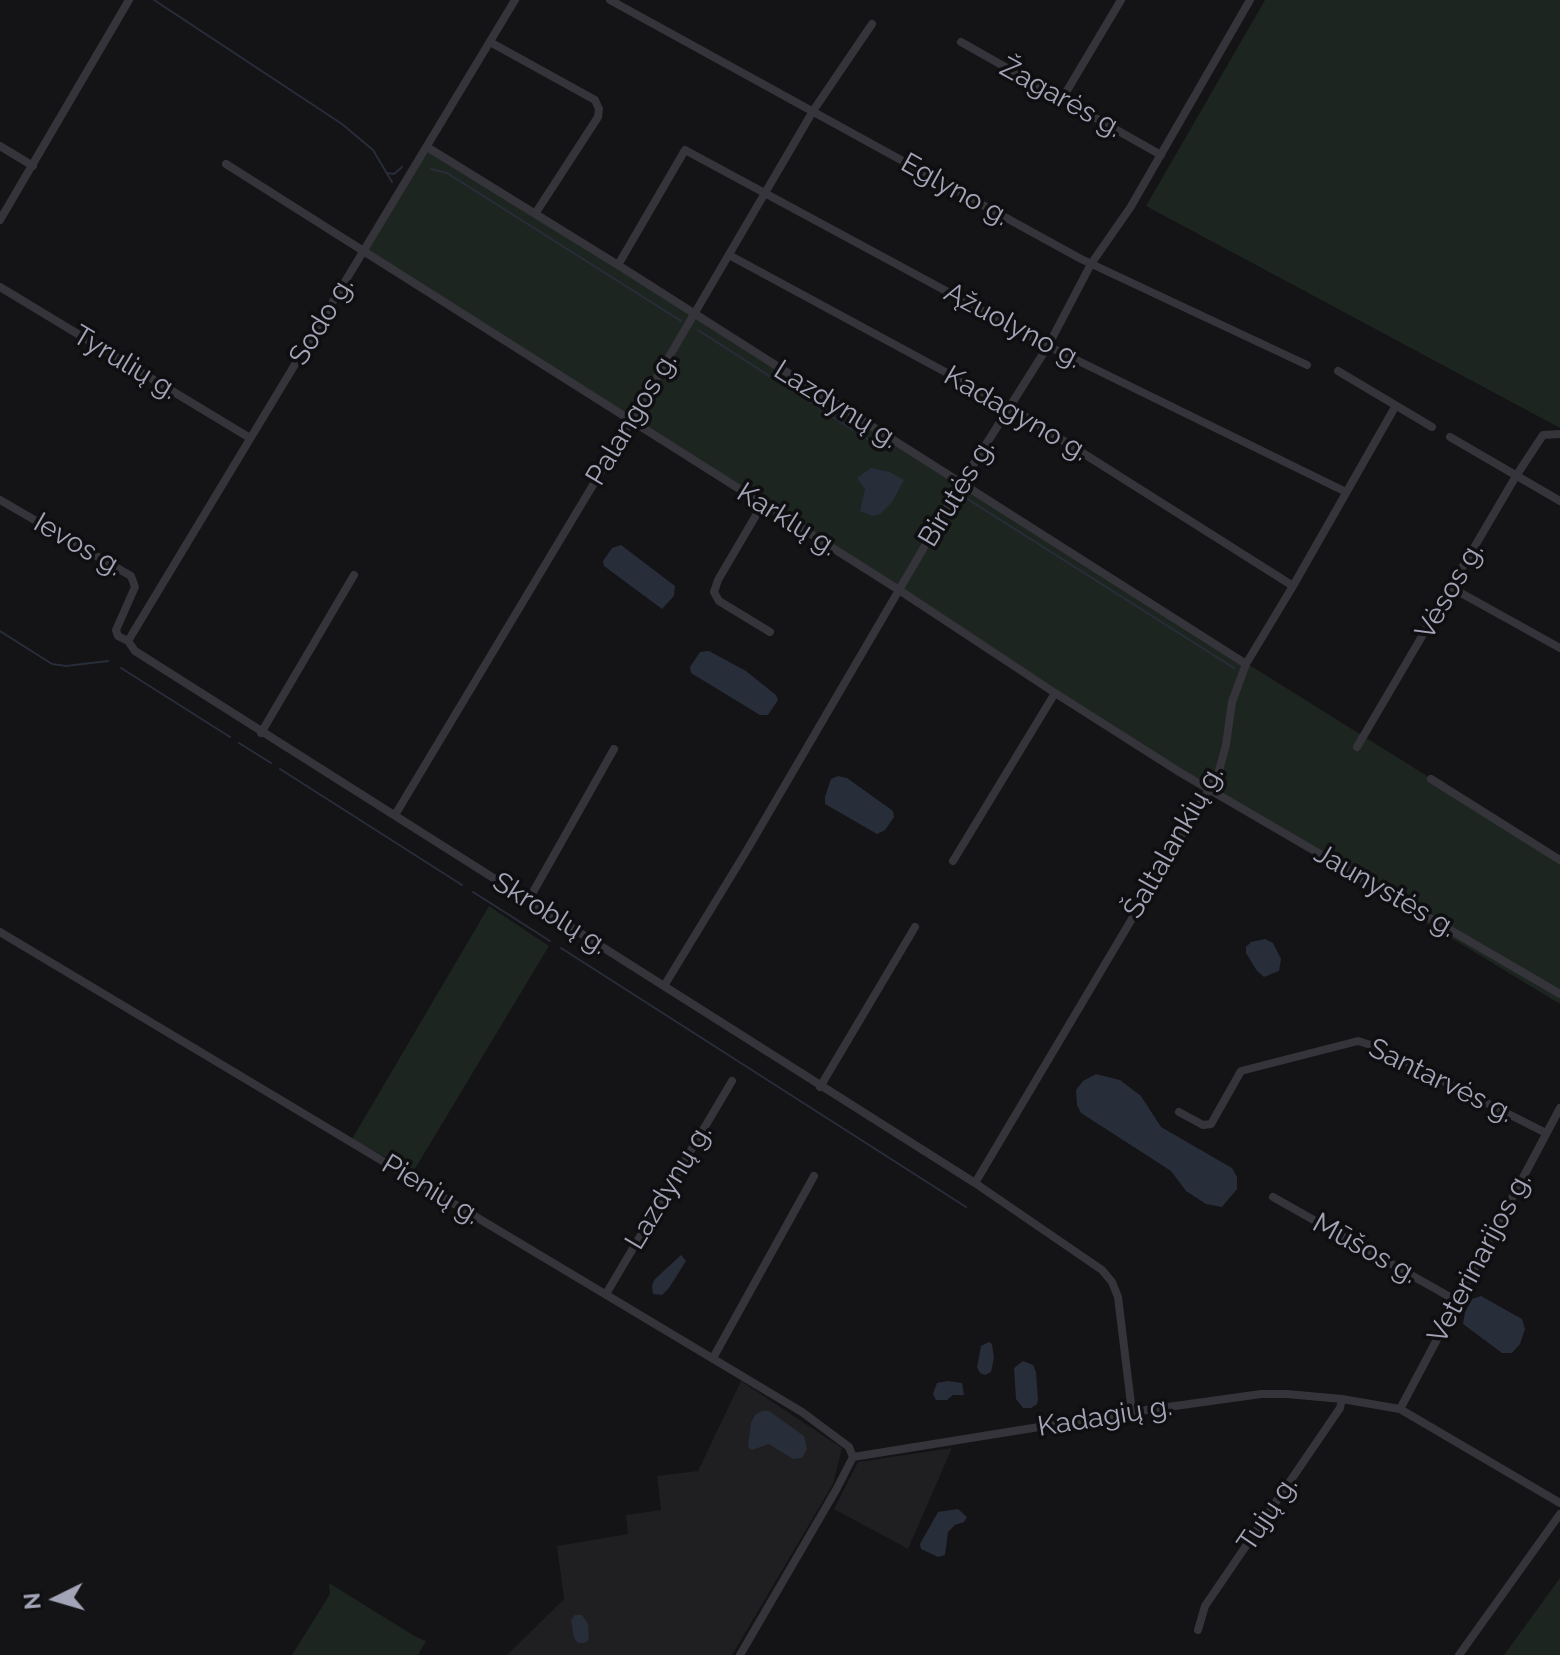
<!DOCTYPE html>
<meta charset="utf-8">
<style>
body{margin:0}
#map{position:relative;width:1560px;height:1655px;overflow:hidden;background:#141315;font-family:Raleway,sans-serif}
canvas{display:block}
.north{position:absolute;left:16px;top:1559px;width:80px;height:80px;-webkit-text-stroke:6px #0f0e10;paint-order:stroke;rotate:265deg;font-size:22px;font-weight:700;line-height:32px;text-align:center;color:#a3a4b7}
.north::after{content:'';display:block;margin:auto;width:28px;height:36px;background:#a3a4b7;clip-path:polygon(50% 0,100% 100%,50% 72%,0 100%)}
</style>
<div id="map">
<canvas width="1560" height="1655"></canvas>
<div class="north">N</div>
</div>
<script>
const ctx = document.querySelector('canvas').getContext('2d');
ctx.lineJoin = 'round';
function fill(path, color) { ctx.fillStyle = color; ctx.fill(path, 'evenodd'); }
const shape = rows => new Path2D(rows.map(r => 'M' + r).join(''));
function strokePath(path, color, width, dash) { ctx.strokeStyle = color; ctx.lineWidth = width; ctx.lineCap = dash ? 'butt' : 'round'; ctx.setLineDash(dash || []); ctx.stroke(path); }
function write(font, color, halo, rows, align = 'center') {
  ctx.font = font + ' Raleway,sans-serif'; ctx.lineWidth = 7; ctx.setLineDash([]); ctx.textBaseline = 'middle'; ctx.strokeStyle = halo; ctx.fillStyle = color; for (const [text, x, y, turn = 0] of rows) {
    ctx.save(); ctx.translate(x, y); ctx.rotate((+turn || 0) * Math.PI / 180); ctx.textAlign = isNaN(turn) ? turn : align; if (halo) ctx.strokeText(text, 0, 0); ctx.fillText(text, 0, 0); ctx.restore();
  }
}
const built = shape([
 [741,1381,842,1448,833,1484,732,1655,507,1655,564,1599,557,1546,628,1534,626,1515,661,1510,657,1476,698,1471],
 [952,1448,908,1549,834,1509,858,1462]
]);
const green = shape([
 [1265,0,1560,0,1560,428,1146,206],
 [427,147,1239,664,1251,666,1560,859,1560,1004,1232,805,365,250],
 [489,906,549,946,413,1172,352,1139],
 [1560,1578,1560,1655,1504,1655],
 [329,1583,416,1637,426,1641,418,1655,292,1655,330,1594]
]);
const water = shape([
 [871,468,890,472,904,480,892,502,880,514,873,516,860,511,865,489,857,478],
 [621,545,675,586,674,596,662,609,604,566,603,561,612,548],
 [709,651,746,671,776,695,778,700,768,715,760,715,691,673,690,667,700,652],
 [838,776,847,778,893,811,894,817,885,830,877,834,825,804,825,797,831,779],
 [1265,939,1273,943,1281,959,1279,971,1264,977,1257,971,1246,953,1246,947,1251,942],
 [1096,1074,1120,1080,1141,1096,1161,1127,1232,1168,1237,1177,1237,1189,1222,1207,1206,1204,1186,1191,1171,1171,1081,1113,1077,1105,1076,1090,1083,1081],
 [681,1255,686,1261,669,1288,662,1295,653,1294,652,1286,654,1280],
 [1481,1296,1522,1319,1525,1329,1520,1344,1512,1353,1502,1353,1463,1324,1465,1312,1472,1299],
 [989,1342,992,1344,994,1358,991,1372,985,1375,980,1373,977,1367,981,1346],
 [1023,1361,1033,1365,1036,1372,1038,1400,1037,1404,1031,1408,1023,1408,1016,1399,1014,1368],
 [948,1381,962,1383,964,1395,953,1395,947,1400,936,1400,933,1394,937,1383],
 [762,1411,769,1411,804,1436,807,1449,802,1458,793,1459,769,1444,752,1450,748,1447,751,1423,755,1415],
 [958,1509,967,1517,964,1522,955,1525,948,1532,945,1555,938,1557,921,1549,920,1544,938,1512],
 [575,1615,582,1615,588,1624,589,1640,584,1643,578,1643,574,1638,571,1620]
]);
const stream = shape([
 [154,0,342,124,373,150,392,182],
 [431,169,447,173,681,321],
 [387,173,394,174,402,167],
 [698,330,878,446],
 [966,498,1234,668],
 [0,631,52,664,66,666,108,661],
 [121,668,230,737],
 [239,743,271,763],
 [280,769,462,885],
 [473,892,550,941],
 [561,948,966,1207]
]);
const minor = shape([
 [610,0,1081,259,1307,365],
 [490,42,595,100,599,109,598,117,535,214],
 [961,42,1161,155],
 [1062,99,1121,0],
 [0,146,33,166],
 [427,147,618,265,1246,664],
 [226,164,899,590,1055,693,1181,773,1560,994],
 [0,220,129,0],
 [729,255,1010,407,1293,586],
 [618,265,685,150,1048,346,1346,492],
 [0,287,250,438],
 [1338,371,1432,427],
 [1450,437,1560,501],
 [0,500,131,576,135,587,116,630,118,636,128,641,135,651,975,1183,1102,1270,1112,1282,1118,1297,1132,1412],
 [762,505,718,580,714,592,719,601,770,632],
 [1452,588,1560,648],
 [128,641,515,0],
 [261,733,354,575],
 [1357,747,1516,476,1543,435,1560,434],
 [1431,779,1560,860],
 [395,815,632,420,813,111,872,24],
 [953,861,1055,693],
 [528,901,614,749],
 [0,932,802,1412,849,1447,853,1457],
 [664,986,747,850,961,484,1048,346,1091,264,1130,208,1250,0],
 [820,1087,915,927],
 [1179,1112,1203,1125,1211,1124,1241,1071,1358,1041,1374,1046,1546,1133],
 [975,1183,1218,774,1226,745,1232,702,1246,664,1293,586,1395,407],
 [1273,1197,1457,1301],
 [606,1294,732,1081],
 [713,1358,814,1176],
 [1400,1409,1560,1108],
 [853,1457,1132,1412,1261,1394,1287,1394,1342,1399,1400,1409,1560,1503],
 [1198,1630,1205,1606,1340,1408,1342,1399],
 [740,1655,836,1490,853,1457],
 [1459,1655,1560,1514]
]);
const streetNames = [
 ["Žagarės g.",1061,98,29],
 ["Eglyno g.",955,190,29],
 ["Sodo g.",322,321,-59],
 ["Ąžuolyno g.",1013,326,28],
 ["Tyrulių g.",125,363,31],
 ["Lazdynų g.",836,405,32],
 ["Kadagyno g.",1016,414,30],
 ["Palangos g.",632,419,-59],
 ["Birutės g.",957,493,-59],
 ["Karklų g.",787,520,32],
 ["Ievos g.",78,545,30],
 ["Vėsos g.",1450,591,-60],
 ["Šaltalankių g.",1174,842,-60],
 ["Jaunystės g.",1385,891,30],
 ["Skroblų g.",550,914,32],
 ["Santarvės g.",1441,1081,26],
 ["Lazdynų g.",669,1187,-59],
 ["Pienių g.",431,1190,31],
 ["Mūšos g.",1365,1249,29],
 ["Veterinarijos g.",1480,1258,-62],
 ["Kadagių g.",1105,1417,-9],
 ["Tujų g.",1268,1514,-56]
];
fill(built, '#1f1f22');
fill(green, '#1d2520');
fill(water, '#282d3a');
strokePath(stream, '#282d3a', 2);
strokePath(minor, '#35343a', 8);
write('28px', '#a3a4b7', '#0f0e10', streetNames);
</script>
